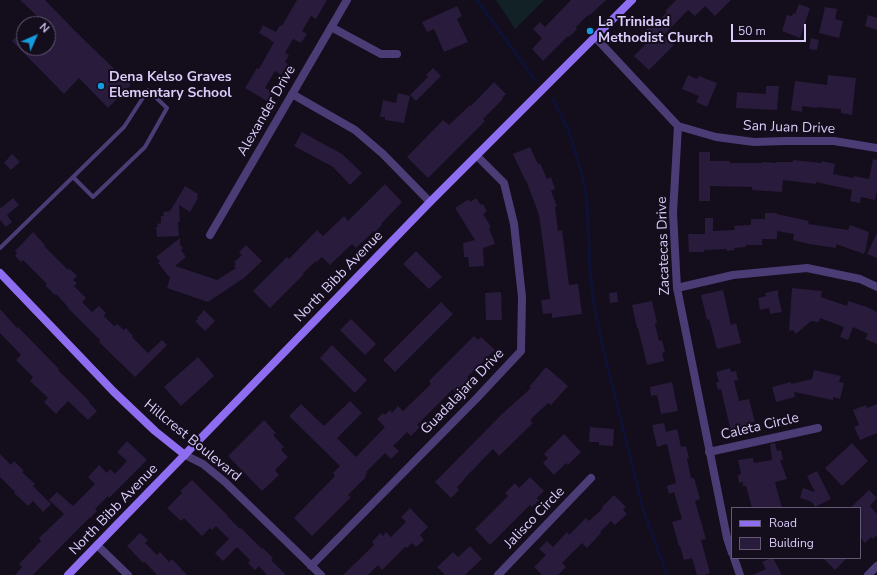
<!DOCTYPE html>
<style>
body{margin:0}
#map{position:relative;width:877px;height:575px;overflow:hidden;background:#130d1c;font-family:"Nunito Sans",sans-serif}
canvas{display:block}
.legend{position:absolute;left:731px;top:507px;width:130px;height:52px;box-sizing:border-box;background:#130d1c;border:1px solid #635975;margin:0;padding:5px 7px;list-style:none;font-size:12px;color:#dcccfa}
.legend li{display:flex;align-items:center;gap:8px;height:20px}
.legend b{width:20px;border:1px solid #635975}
.north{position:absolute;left:16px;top:16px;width:40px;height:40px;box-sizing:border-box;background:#130d1c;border:1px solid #635975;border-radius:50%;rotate:45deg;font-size:11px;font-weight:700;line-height:16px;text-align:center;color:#dcccfa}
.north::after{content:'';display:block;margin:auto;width:14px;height:18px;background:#159bde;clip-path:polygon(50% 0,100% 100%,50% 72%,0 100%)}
.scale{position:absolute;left:731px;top:24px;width:75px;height:18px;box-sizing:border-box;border:2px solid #dcccfa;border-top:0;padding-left:5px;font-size:12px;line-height:14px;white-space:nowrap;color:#dcccfa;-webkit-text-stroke:3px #130d1c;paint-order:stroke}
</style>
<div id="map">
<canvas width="877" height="575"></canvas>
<ul class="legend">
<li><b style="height:5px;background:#8f6df1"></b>Road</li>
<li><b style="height:11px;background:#291b3b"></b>Building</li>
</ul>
<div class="north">N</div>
<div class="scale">50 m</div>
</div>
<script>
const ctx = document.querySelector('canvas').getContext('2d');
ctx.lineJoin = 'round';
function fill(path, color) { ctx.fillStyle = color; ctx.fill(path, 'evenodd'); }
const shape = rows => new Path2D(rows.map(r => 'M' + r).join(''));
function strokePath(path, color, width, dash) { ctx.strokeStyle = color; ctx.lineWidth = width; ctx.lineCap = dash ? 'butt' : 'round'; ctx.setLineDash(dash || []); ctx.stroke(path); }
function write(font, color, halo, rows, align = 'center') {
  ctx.font = font + ' "Nunito Sans",sans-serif'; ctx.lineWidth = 4; ctx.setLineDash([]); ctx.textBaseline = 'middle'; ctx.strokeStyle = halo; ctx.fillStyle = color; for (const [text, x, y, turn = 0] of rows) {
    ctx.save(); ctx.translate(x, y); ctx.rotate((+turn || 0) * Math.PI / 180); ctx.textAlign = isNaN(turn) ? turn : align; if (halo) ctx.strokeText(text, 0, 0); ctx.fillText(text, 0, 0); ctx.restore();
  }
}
const green = shape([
 [496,0,544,0,515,29]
]);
const stream = shape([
 [477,0,535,80],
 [553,99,569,132,582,174,587,201,590,268,593,298,603,349,643,509,667,575]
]);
const building = shape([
 [20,0,45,0,78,34,131,85,108,108,79,78,64,94,12,41,24,29,24,48,48,48,48,24,29,24,37,16],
 [297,0,327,0,316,19,311,16,302,31,307,34,301,43,293,39,285,53,289,55,285,62,288,64,281,75,275,71,265,88,272,92,267,101,245,88,257,68,259,69,274,42,271,41,271,40,259,33,263,25,276,32,280,25,282,26],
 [571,0,606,0,589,16,588,15,576,27,577,29,569,37,568,36,543,61,532,49,542,38,533,29,540,22,545,27],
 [676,0,731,0,715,16,705,6,695,16,688,10,664,35,674,45,649,70,634,56,651,39,643,32,652,24,654,25,667,12,665,11],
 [799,4,810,8,800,38,782,31,787,15,792,16,793,13,795,14],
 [457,6,462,16,457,19,468,42,444,52,434,29,427,32,422,22],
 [825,7,837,9,835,19,843,21,839,38,819,33],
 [868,15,877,18,877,30,865,26],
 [811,38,819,40,817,50,809,49],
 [433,68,441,76,416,101,410,95,428,77,426,75],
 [688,75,697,79,699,76,717,83,707,107,696,102,699,96,682,89],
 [828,75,856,78,852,115,841,113,841,109,817,107,817,108,802,106,802,112,791,110,795,81,827,85],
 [494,82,506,94,502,98,503,99,483,119,485,121,428,178,407,157,443,120,449,125,470,105,471,106],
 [766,86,779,86,777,110,736,108,737,92,766,94],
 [398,93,410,96,404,123,385,120,385,117,380,117,383,100,396,103],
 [302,132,342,154,362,173,350,185,333,167,294,146],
 [530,147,538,164,540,163,547,179,551,177,555,189,551,191,557,206,555,207,558,231,562,230,569,285,578,284,582,314,552,318,552,313,543,314,541,300,550,299,544,251,539,215,526,180,525,180,513,154],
 [699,152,710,152,710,161,730,161,730,163,762,163,762,162,776,163,776,162,793,162,793,160,822,163,822,161,835,164,833,174,854,178,854,176,869,179,873,159,877,160,877,190,875,200,861,197,860,203,850,201,852,190,816,182,816,184,783,180,782,192,752,190,752,187,710,186,710,201,699,201],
 [12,154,20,162,11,170,4,163],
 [385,184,402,202,381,224,382,225,375,232,374,231,356,248,352,244,330,265,322,257,317,262,316,261,303,273,304,274,270,308,253,291,287,257,289,259,317,230,323,236,344,216,348,221],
 [185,186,198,194,197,197,198,198,190,212,179,205,180,222,178,222,179,236,157,237,156,227,158,227,157,224,161,223,161,216,164,216,163,212,170,211],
 [13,198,19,205,7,215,12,222,6,227,0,220,0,207,1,208],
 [476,198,481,205,483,204,487,211,483,214,491,227,489,228,495,244,483,248,484,266,469,267,468,257,464,257,463,243,475,240,455,208,469,199,470,202],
 [765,213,777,213,777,214,809,221,808,224,848,230,850,225,869,232,865,253,864,252,864,254,836,244,836,248,809,244,793,240,794,234,777,231,777,239,762,239,762,245,746,245,746,247,734,248,735,250,727,251,726,249,704,250,704,252,689,252,688,234,705,234,705,218,713,218,713,231,735,230,734,226,751,225,751,219,765,219],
 [33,232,45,245,44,246,68,270,69,268,77,276,73,280,77,283,74,286,86,298,82,302,92,312,99,306,106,313,104,316,114,326,117,324,124,330,126,328,133,336,132,337,148,353,162,340,167,345,135,377,99,342,100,340,68,308,68,307,56,294,55,295,45,285,47,284,23,260,21,262,15,256,17,253,15,251],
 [877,233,877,258,867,254],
 [180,238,180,245,183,248,181,250,186,257,175,266,217,280,236,268,234,266,236,264,234,262,242,255,239,252,246,245,262,261,244,278,208,302,167,288,170,278,158,263,160,261,156,257],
 [416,251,442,277,429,289,403,264],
 [792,288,822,291,821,297,847,306,848,301,867,307,877,312,877,344,865,339,868,334,853,327,848,340,840,337,844,327,820,318,819,322,811,321,796,334,793,330,789,331],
 [723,290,731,325,736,323,741,343,717,349,709,319,707,320,701,295],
 [778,290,778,295,782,312,770,314,769,308,760,310,758,298,766,296,765,293],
 [501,292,502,320,486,320,485,293],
 [617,292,618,302,610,303,609,293],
 [652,301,657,323,655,324,659,341,662,340,665,352,662,353,664,361,647,365,638,328,637,328,632,305],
 [441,302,453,314,395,372,383,360],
 [0,309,17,328,18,327,59,369,58,370,90,402,89,403,97,411,88,420,68,401,56,414,44,402,48,398,30,381,33,377,16,360,21,355,0,333],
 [204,310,215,321,205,331,195,321,198,319,197,318],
 [351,319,376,344,365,355,340,330],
 [474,336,478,340,481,337,495,350,467,377,474,384,464,394,459,389,455,392,453,389,417,425,420,427,411,436,407,432,393,446,399,451,391,459,385,453,366,472,367,473,365,476,366,477,348,495,351,497,312,536,294,518,335,476,333,473,340,466,289,416,301,404,324,426,350,401,362,413,337,438,356,457,385,427,377,419,383,413,385,415,390,410,392,413,398,406,403,411,431,384,429,381],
 [332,345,367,380,355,393,320,358],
 [198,357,214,376,181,406,164,387],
 [546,367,568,386,551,405,548,403,530,420,533,423,499,456,493,449,464,479,465,479,457,487,459,490,451,498,435,482,502,414,531,388,529,387],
 [730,368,731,372,736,371,738,380,734,381,739,401,749,399,755,422,749,423,751,431,737,434,736,431,731,432,721,389,718,390,716,382,719,382,716,372],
 [814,370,841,376,839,382,844,383,840,399,833,397,833,400,794,392,795,397,776,402,772,387,791,382,791,384,812,379],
 [672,382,678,411,661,414,657,395,651,396,650,387],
 [877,404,877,433,860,440,854,427,859,425,853,410,866,405,867,408],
 [264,420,276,433,273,435,284,447,281,450,288,457,275,470,279,475,262,491,228,456],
 [664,423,666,432,677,429,681,447,686,446,689,458,687,459,691,478,694,478,700,499,695,501,706,539,701,540,710,573,705,575,697,575,692,558,684,560,680,546,679,546,672,522,682,519,674,492,669,494,667,486,676,483,667,444,657,447,652,425],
 [590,427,614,429,613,446,599,445,599,442,589,442],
 [564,434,581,452,568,465,566,463,554,475,543,463,548,458,544,454],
 [127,441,147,460,109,498,108,496,95,509,97,511,90,518,89,518,33,575,15,575,22,567,19,564,41,541,39,538,64,514,49,500,57,492,73,506,95,484,88,477,99,465,107,473,110,469,115,474,127,461,117,452],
 [775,443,777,451,781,450,783,460,780,460,787,479,775,482,782,508,752,508,746,486,743,486,743,482,739,483,738,475,741,474,738,460,753,458,754,463,772,460,770,444],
 [852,443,868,461,842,486,825,468],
 [0,454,11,465,14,461,24,471,22,472,35,484,33,486,51,504,43,512,33,501,28,506,14,493,15,492,0,477],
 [817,471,831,499,815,507,812,502,800,498,803,488,815,492,807,476],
 [530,477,544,491,537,498,539,500,532,507,530,505,490,545,475,529,508,496,505,493,515,483,519,488],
 [192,480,227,515,227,516,240,529,241,528,262,549,263,548,273,558,271,560,286,575,267,575,259,566,255,570,248,563,250,560,237,547,223,561,215,553,229,539,216,526,212,530,210,528,202,536,184,518,181,521,167,508,182,493,180,491],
 [869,490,877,498,870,506,877,514,877,535,873,539,871,537,865,543,860,537,860,508,850,508],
 [614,495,626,507,623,510,627,514,615,525,611,521,600,532,601,533,587,548,582,543,562,563,566,567,558,575,542,575,534,567,546,555,539,549,547,541,553,547,567,532,569,535,586,518,589,521,603,508,602,507],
 [410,508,428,527,420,535,424,540,416,547,412,543,407,548,405,547,382,570,378,565,368,575,343,575,374,545,372,542,380,533,383,536,386,532,391,537,406,522,401,517],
 [140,533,148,540,145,543,157,555,160,552,169,562,172,559,187,575,157,575,145,562,143,563,127,546],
 [470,546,482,559,465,575,445,575,437,567,453,552,458,557],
 [771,558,773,558,782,575,752,575,766,569,762,562],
 [823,558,847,558,835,570]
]);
const lane = shape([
 [0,248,73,177,124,127,148,90,167,108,145,147,93,197,73,177]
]);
const street = shape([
 [331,27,381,54,397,54],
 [595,37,678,126,673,213,677,288,727,538,732,553],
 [292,94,355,130,383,154,430,202],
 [678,126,716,137,754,142,784,141,834,141,877,148],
 [210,235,347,0],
 [677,288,733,275,807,268,860,279,877,287],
 [709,452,818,428],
 [185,455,203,464,225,482,321,575],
 [97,545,128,575],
 [734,558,740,575],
 [311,566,476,399,521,351,522,297,514,224,504,183,477,156],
 [498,575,591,478],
 [868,575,877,566]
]);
const secondary = shape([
 [0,273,114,392,155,431,185,455],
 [68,575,430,202,632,0]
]);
const markers = [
 [590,31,4,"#159bde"],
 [101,86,4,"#159bde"]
];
const poiNames = [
 ["La Trinidad",598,23],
 ["Methodist Church",598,39],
 ["Dena Kelso Graves",109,78],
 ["Elementary School",109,94]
];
const streetNames = [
 ["Alexander Drive",267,111,-60],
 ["San Juan Drive",789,128,2],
 ["Zacatecas Drive",664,246,-92],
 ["North Bibb Avenue",339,277,-46],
 ["Guadalajara Drive",463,392,-46],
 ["Caleta Circle",760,427,-13],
 ["Hillcrest Boulevard",192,441,39],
 ["North Bibb Avenue",114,510,-46],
 ["Jalisco Circle",535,518,-46]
];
fill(green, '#112125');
strokePath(stream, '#0d1235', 3);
fill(building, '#291b3b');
strokePath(lane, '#4c3c76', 4);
strokePath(street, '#4c3c76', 8);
strokePath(secondary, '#8f6df1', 8);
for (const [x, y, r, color] of markers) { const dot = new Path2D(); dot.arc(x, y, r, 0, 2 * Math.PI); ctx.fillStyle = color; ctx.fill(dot); strokePath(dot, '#130d1c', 1.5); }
write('bold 14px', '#dcccfa', '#130d1c', poiNames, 'left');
write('14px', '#dcccfa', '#130d1c', streetNames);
</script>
